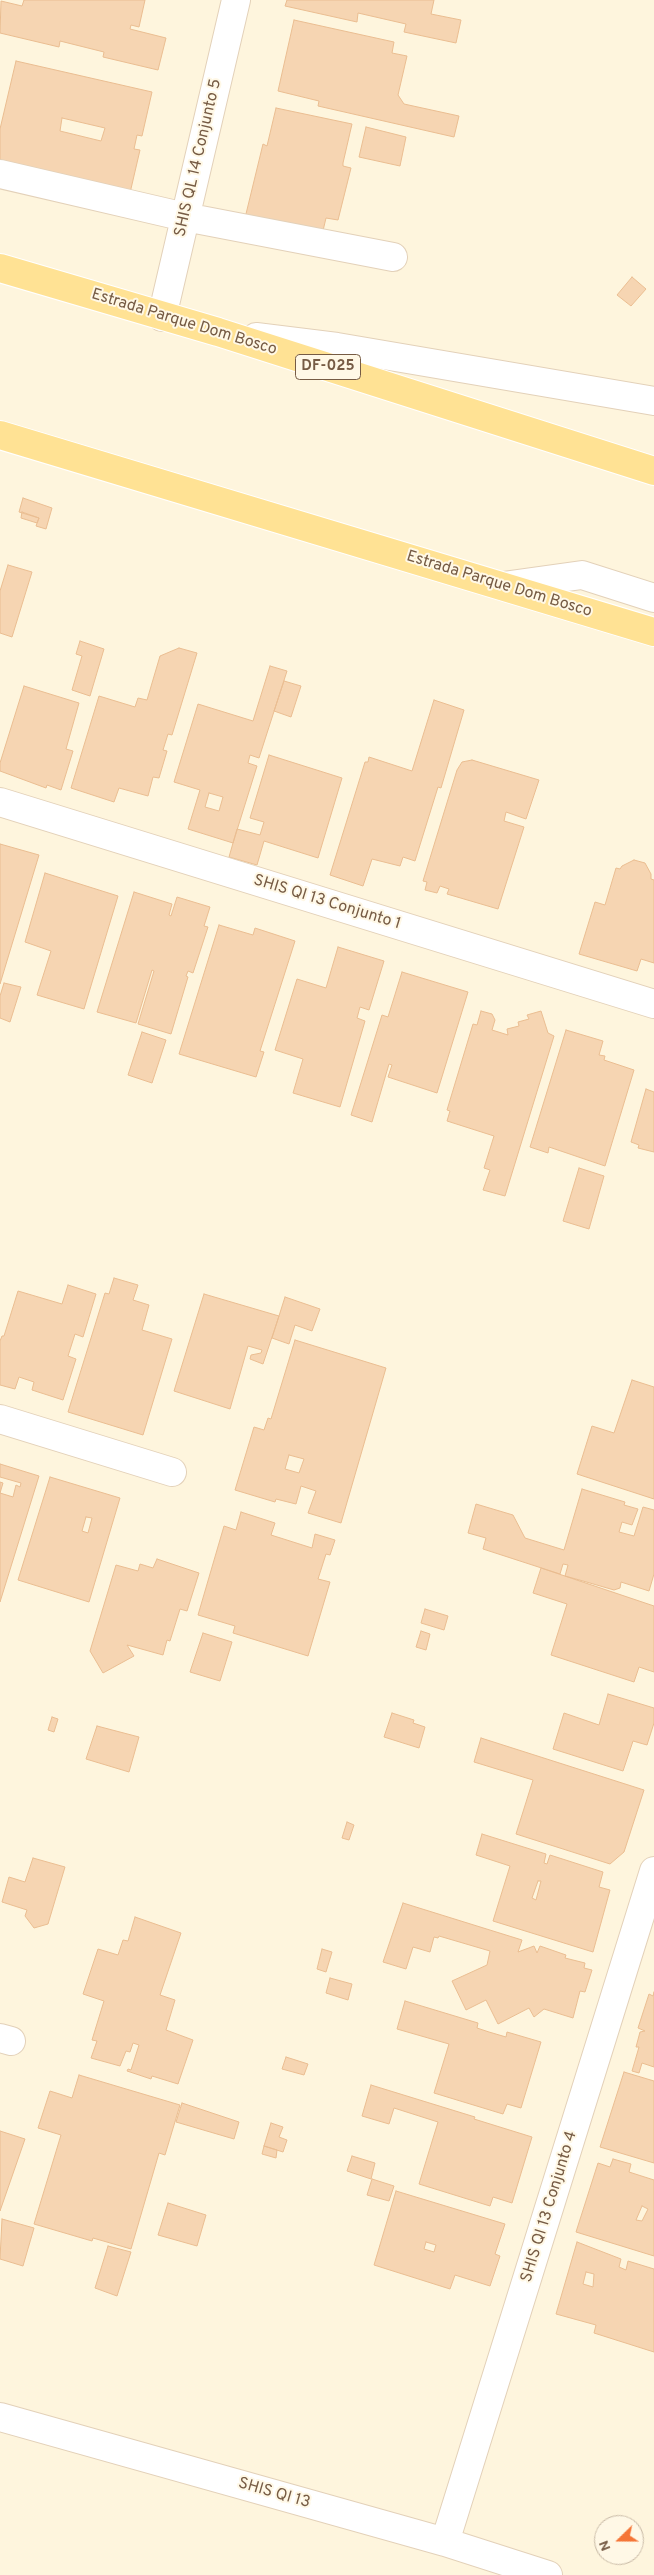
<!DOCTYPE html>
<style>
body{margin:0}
#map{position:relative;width:654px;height:2575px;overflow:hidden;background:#fef5dd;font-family:Overpass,sans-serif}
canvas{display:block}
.north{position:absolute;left:594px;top:2515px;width:50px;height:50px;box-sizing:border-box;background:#fff8e6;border:1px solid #c8b9a5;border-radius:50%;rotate:248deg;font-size:14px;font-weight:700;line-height:20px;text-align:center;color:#765b44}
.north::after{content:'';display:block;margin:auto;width:18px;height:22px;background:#f57536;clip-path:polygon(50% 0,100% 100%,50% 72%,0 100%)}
</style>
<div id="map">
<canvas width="654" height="2575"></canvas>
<div class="north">N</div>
</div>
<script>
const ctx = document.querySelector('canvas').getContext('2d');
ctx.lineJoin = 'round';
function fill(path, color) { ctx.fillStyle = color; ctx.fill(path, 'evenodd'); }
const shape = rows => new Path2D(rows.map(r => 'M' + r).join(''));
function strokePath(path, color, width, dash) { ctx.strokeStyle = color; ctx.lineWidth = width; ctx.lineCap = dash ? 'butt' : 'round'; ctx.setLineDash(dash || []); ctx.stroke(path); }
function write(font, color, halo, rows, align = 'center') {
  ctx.font = font + ' Overpass,sans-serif'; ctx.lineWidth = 4; ctx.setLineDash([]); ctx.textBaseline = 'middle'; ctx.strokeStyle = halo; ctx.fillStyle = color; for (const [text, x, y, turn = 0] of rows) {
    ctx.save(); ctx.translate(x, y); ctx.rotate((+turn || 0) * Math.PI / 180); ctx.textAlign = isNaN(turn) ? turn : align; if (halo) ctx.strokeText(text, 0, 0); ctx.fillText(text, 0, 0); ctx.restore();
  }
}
const building = shape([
 [24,0,145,0,139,27,131,25,130,29,166,38,158,70,103,57,104,52,60,41,59,47,0,33,1,1,22,6,24,0],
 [287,0,434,0,431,14,461,20,456,43,404,32,406,24,358,13,357,22,285,6,287,0],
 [294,20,394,42,392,53,407,56,398,95,404,104,459,116,454,137,318,106,319,101,278,91,294,20],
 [16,61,152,92,142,136,137,135,134,149,140,150,130,193,0,163,0,129,16,61],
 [62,118,105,128,101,141,60,131,62,118],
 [276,108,352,124,343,163,343,166,351,168,338,220,326,218,322,235,245,218,263,144,267,146,276,108],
 [366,127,406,137,400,166,359,157,366,127],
 [632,277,646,289,631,306,617,295,632,277],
 [23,498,52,508,46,529,36,526,39,518,19,512,23,498],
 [22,512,39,518,37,523,21,518,22,512],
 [8,565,32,572,12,637,0,633,0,591,8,565],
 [80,641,104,649,90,696,72,690,82,656,76,654,80,641],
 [179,648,197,653,172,735,168,734,163,750,167,751,159,778,153,777,148,796,119,788,114,802,71,788,99,696,135,707,138,698,147,700,160,656,179,648],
 [270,666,287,671,259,758,250,755,248,763,257,766,233,843,188,829,200,790,174,782,198,704,253,721,270,666],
 [209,793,223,797,219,811,205,807,209,793],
 [284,681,301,686,291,717,274,711,284,681],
 [24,686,79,703,66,749,73,751,61,790,47,785,46,788,0,771,0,763,24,686],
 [434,700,464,710,441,788,438,787,415,861,403,857,400,866,372,859,363,886,330,875,365,762,368,762,369,757,412,771,434,700],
 [269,755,342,778,318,858,264,841,257,865,229,857,237,829,260,835,264,822,250,818,269,755],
 [472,760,539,780,526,819,506,812,504,821,524,827,498,909,447,894,449,889,440,886,437,893,425,890,427,882,423,881,457,770,462,762,472,760],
 [0,844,39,855,0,984,0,844],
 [634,860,645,863,651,874,651,879,654,880,654,963,641,959,637,971,579,954,595,902,605,905,616,868,620,869,622,866,634,860],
 [45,873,118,896,84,1009,37,995,51,951,25,942,45,873],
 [134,892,172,904,169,915,171,916,177,897,210,907,204,926,208,927,193,973,188,971,186,976,188,977,171,1034,138,1024,154,971,152,970,136,1023,97,1012,134,892],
 [219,925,253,935,255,928,295,941,260,1051,264,1052,256,1077,179,1054,219,925],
 [338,947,384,961,369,1010,360,1007,357,1018,365,1021,340,1107,293,1093,303,1059,275,1050,297,979,326,988,338,947],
 [402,972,468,992,437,1093,388,1077,392,1065,389,1064,372,1122,351,1115,382,1015,388,1017,402,972],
 [4,983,21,987,10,1022,0,1018,0,996,4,983],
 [481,1011,492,1014,495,1020,492,1030,508,1035,507,1029,519,1026,518,1022,529,1019,527,1015,541,1011,548,1033,554,1036,505,1196,483,1190,490,1170,484,1168,494,1136,447,1121,450,1111,447,1110,473,1024,477,1025,481,1011],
 [566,1030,603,1041,599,1055,605,1056,604,1060,634,1070,605,1166,549,1147,548,1153,530,1147,566,1030],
 [142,1032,166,1040,152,1083,128,1075,142,1032],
 [646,1089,654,1092,654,1152,638,1148,639,1145,631,1142,646,1089],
 [579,1168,604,1176,589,1229,563,1221,579,1168],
 [114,1278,138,1285,133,1300,149,1305,142,1330,172,1339,143,1435,68,1412,105,1293,109,1294,114,1278],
 [68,1285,96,1294,83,1337,75,1334,68,1356,76,1359,63,1400,32,1390,34,1382,19,1377,15,1389,0,1385,0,1341,2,1336,4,1336,18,1291,62,1304,68,1285],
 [204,1294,279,1316,263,1364,250,1359,251,1355,261,1353,262,1350,248,1346,230,1409,174,1391,204,1294],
 [285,1297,320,1309,312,1331,295,1325,289,1344,272,1338,285,1297],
 [295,1340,386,1368,341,1523,308,1513,316,1491,301,1486,296,1504,276,1499,275,1502,235,1490,254,1427,264,1430,268,1418,271,1419,295,1340],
 [289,1455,304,1459,299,1473,285,1469,289,1455],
 [632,1380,654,1387,654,1499,577,1474,592,1426,614,1433,632,1380],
 [0,1464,39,1476,0,1602,0,1482,3,1483,0,1493,13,1497,16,1485,20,1487,21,1483,0,1477,0,1464],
 [50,1477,120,1498,89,1602,18,1580,50,1477],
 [86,1517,92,1518,88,1533,82,1531,86,1517],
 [582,1489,625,1502,624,1505,638,1509,632,1525,622,1522,619,1532,634,1536,643,1507,654,1510,654,1574,649,1591,621,1582,620,1588,614,1590,583,1581,565,1576,568,1565,563,1564,560,1574,483,1549,486,1538,468,1533,476,1504,513,1515,525,1538,564,1550,582,1489],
 [241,1512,275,1523,271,1535,312,1548,315,1534,335,1540,330,1555,326,1554,318,1579,330,1582,308,1656,233,1633,235,1626,198,1615,224,1526,236,1530,241,1512],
 [157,1559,199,1573,187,1611,180,1609,170,1641,167,1640,163,1655,127,1645,134,1656,103,1673,90,1651,116,1565,138,1571,140,1564,153,1568,157,1559],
 [541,1568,654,1606,654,1672,639,1667,634,1682,551,1655,567,1604,533,1593,541,1568],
 [425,1609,448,1616,444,1630,421,1623,425,1609],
 [421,1631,430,1634,426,1650,416,1647,421,1631],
 [203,1633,232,1642,220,1681,190,1672,203,1633],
 [608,1694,654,1708,654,1723,647,1745,633,1741,623,1771,553,1749,564,1713,599,1725,608,1694],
 [392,1713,414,1720,413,1723,425,1727,419,1748,384,1737,392,1713],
 [52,1717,58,1719,54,1732,48,1730,52,1717],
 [97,1726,139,1737,129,1772,86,1759,97,1726],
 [481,1738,644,1790,624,1852,610,1864,516,1834,533,1780,474,1762,481,1738],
 [347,1822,354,1825,349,1840,342,1838,347,1822],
 [482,1834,546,1854,544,1863,547,1864,550,1855,603,1872,599,1887,610,1890,593,1952,493,1921,510,1866,476,1855,482,1834],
 [538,1881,541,1881,536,1900,532,1898,538,1881],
 [33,1858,65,1867,48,1924,34,1928,25,1916,27,1910,2,1902,9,1877,25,1882,33,1858],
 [403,1903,522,1940,518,1952,534,1946,537,1953,540,1946,566,1955,565,1958,585,1963,584,1968,592,1970,585,1992,580,1991,573,2018,544,2009,534,2017,529,2008,498,2024,486,2000,466,2010,452,1981,487,1965,490,1951,439,1936,438,1938,434,1937,430,1952,413,1947,406,1969,383,1962,403,1903],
 [135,1917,181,1933,160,1995,175,2000,166,2030,193,2040,178,2084,152,2076,151,2079,127,2071,128,2069,131,2070,139,2045,133,2043,130,2052,126,2051,120,2066,91,2058,97,2041,92,2040,104,2001,83,1994,98,1949,118,1955,123,1940,128,1941,135,1917],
 [322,1949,332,1952,326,1972,317,1969,322,1949],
 [330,1978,352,1984,348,2000,326,1993,330,1978],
 [654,1992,654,2067,642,2063,639,2073,632,2071,639,2047,636,2047,640,2032,645,2031,638,2028,649,1994,653,1996,654,1992],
 [405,2001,478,2023,477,2028,489,2032,506,2037,507,2032,541,2042,521,2108,507,2104,503,2114,434,2093,449,2044,397,2029,405,2001],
 [286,2057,308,2064,304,2075,282,2069,286,2057],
 [624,2072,654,2081,654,2163,600,2147,624,2072],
 [79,2075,180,2105,165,2155,159,2153,131,2249,93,2238,92,2241,34,2224,61,2135,38,2128,50,2091,72,2098,79,2075],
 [371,2085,475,2117,474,2119,532,2137,512,2203,493,2197,490,2206,419,2184,438,2122,394,2108,389,2124,362,2116,371,2085],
 [182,2103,239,2122,234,2139,176,2122,182,2103],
 [271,2123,283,2127,279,2137,287,2140,283,2152,264,2146,271,2123],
 [0,2131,25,2139,0,2211,0,2131],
 [264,2146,277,2150,276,2158,262,2154,264,2146],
 [352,2156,375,2163,371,2179,347,2171,352,2156],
 [613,2159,631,2164,629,2172,654,2180,654,2256,576,2232,598,2163,610,2167,613,2159],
 [642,2206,648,2209,642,2221,636,2220,642,2206],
 [372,2179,394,2186,389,2201,367,2195,372,2179],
 [396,2191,505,2224,495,2254,500,2256,490,2286,455,2275,450,2289,374,2265,396,2191],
 [426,2242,436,2245,434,2252,424,2249,426,2242],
 [168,2203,206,2215,197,2246,158,2235,168,2203],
 [2,2219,34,2228,23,2266,0,2259,2,2219],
 [577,2242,621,2259,619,2267,626,2270,628,2261,654,2269,654,2352,594,2333,596,2325,556,2314,577,2242],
 [586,2272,594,2274,593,2287,583,2284,586,2272],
 [108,2246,131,2252,117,2296,95,2288,108,2246]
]);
const minor = shape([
 [0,174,185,217,393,257],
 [162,317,236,0],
 [256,337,337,347,654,401],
 [503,586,582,575,654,598],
 [0,802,654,1004],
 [0,1419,172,1472],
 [0,2038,11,2041],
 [0,2417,445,2542,548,2575],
 [445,2542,654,1871]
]);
const major = shape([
 [0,268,218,332,654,471],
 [0,435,654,632]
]);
const shields = [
 [328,367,65]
];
const shieldNames = [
 ["DF-025",328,367]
];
const streetNames = [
 ["SHIS QL 14 Conjunto 5",199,158,-77],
 ["Estrada Parque Dom Bosco",184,323,17],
 ["Estrada Parque Dom Bosco",499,585,17],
 ["SHIS QI 13 Conjunto 1",327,903,17],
 ["SHIS QI 13 Conjunto 4",550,2207,-73],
 ["SHIS QI 13",274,2494,16]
];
fill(building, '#f6d5b2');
strokePath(building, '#eabd91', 1);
strokePath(minor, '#e3d1b9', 30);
strokePath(major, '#fff', 30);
strokePath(minor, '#fff', 28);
strokePath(major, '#ffe294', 28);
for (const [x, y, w] of shields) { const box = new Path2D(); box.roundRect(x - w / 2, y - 12.5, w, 25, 4); ctx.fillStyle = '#fff8e6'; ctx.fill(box); strokePath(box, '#765b44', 1); }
write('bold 15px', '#765b44', null, shieldNames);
write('16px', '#765b44', '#fff8e6', streetNames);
</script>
